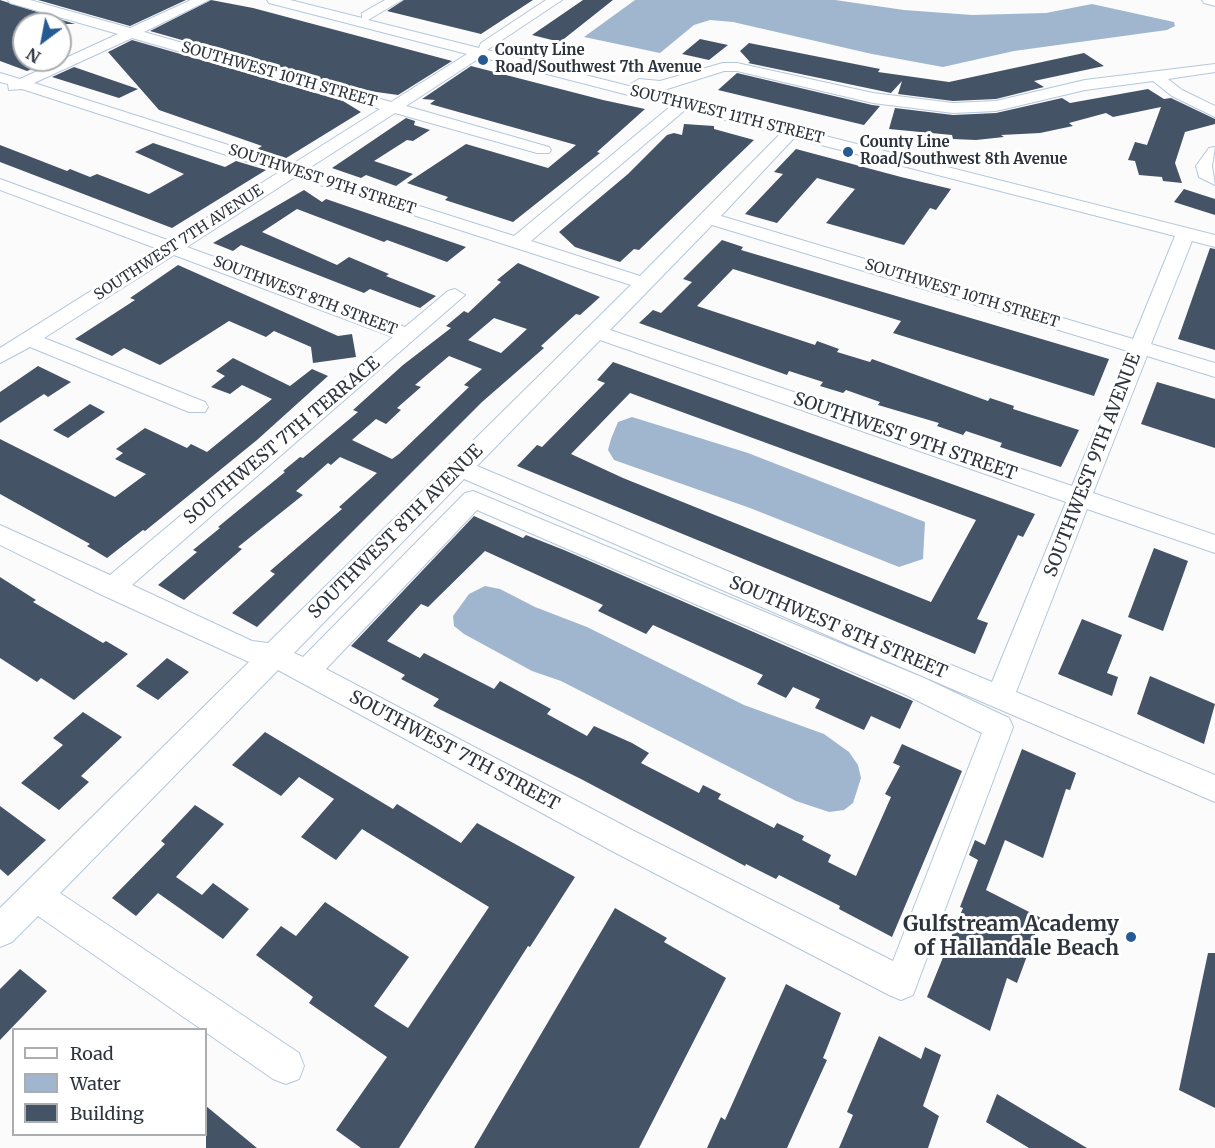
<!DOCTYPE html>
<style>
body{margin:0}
#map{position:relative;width:1215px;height:1148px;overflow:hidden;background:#fbfbfb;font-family:Merriweather,serif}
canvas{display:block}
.legend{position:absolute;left:12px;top:1028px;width:195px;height:108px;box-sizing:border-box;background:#fff;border:2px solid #abaeb1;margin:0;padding:8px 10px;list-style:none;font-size:18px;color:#2d343d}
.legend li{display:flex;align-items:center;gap:12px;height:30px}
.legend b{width:30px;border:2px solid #abaeb1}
.north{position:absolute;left:12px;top:12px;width:60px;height:60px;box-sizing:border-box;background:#fff;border:2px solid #abaeb1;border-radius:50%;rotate:212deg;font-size:16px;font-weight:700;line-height:24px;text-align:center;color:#2d343d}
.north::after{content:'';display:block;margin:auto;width:21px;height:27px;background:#255a92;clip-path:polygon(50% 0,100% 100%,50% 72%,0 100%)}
</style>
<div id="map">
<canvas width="1215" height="1148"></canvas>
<ul class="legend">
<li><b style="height:8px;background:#fff"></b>Road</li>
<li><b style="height:16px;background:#a0b6cf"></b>Water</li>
<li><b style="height:16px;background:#445366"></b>Building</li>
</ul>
<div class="north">N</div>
</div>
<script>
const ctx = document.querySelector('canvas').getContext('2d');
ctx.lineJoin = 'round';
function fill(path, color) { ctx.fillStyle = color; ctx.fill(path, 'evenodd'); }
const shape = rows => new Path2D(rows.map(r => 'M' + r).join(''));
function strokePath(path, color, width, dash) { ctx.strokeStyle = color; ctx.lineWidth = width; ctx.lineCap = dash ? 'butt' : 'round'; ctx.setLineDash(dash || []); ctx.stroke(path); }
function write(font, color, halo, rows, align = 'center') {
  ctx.font = font + ' Merriweather,serif'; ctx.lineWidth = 6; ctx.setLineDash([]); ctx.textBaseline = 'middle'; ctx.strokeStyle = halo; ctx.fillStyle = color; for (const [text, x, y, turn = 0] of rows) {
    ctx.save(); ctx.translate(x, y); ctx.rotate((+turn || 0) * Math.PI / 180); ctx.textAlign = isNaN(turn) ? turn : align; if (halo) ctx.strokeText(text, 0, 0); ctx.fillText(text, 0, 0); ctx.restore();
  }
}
const water = shape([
 [635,0,835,0,904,10,972,15,1046,13,1092,4,1174,22,1175,26,1167,30,1014,51,943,67,872,54,733,22,710,20,694,25,660,53,584,37],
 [632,417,748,453,925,522,923,559,899,567,750,508,614,460,608,450,611,439,618,422],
 [485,586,500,589,535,607,587,627,744,705,824,734,849,752,858,765,861,778,853,803,844,810,829,812,796,801,561,681,532,671,464,634,454,626,453,616,469,594]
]);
const building = shape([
 [0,0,75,24,24,24,24,60,55,60,27,71,0,61],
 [38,0,186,0,130,26],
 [211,0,253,8,452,61,398,95,355,89,150,31],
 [404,0,533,0,481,34,387,11],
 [583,0,613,0,560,42,532,35],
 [700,39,728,45,709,60,682,54],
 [132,40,343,101,361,112,283,160,254,151,262,146,159,110,108,52],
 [749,43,880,69,878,72,949,82,1084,53,1104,66,1034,81,1044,87,996,99,953,101,898,94,902,81,891,93,748,63,750,62,740,51],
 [471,66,603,100,645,109,597,152,600,153,513,222,445,200,448,197,407,183,466,144,548,168,576,145,430,104,435,100,422,99],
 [74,67,138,89,119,98,52,77],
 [737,73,872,105,880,106,864,125,718,90],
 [1148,89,1164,99,1171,98,1215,119,1215,124,1185,132,1175,163,1182,183,1163,181,1162,177,1139,175,1135,161,1128,160,1135,142,1147,145,1161,107,1113,117,1106,113,1069,123,1073,126,1040,133,1001,135,1004,137,976,140,953,139,952,135,889,129,895,108,953,115,996,113,1062,98,1070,103],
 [406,118,415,121,414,125,430,130,413,141,407,140,374,161,413,174,396,186,366,175,361,178,332,168],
 [684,124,714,126,714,129,754,140,639,250,634,249,620,262,575,247,559,232,628,174,667,135,674,133,682,135],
 [153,143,225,167,236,161,266,170,172,228,0,162,0,145,67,171,70,169,90,177,97,174,149,194,184,174,135,152],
 [796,149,901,177,951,189,936,210,930,208,904,245,826,223,855,189,817,178,777,223,745,214,783,174,774,172],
 [1184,189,1215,199,1215,215,1174,202],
 [304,190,322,202,326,199,466,247,447,262,387,240,384,242,297,209,262,232,337,265,349,257,389,274,386,276,436,296,420,308,370,289,364,293,241,245,233,251,213,243],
 [722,240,743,247,741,250,1109,359,1094,396,893,333,901,321,733,269,697,306,815,345,817,341,839,349,837,352,870,362,872,359,988,401,990,398,1014,406,1013,409,1079,430,1061,467,1000,447,1002,443,966,431,963,435,937,426,939,423,878,405,880,402,846,390,843,393,820,386,823,382,789,371,787,375,639,323,653,310,661,313,692,282,683,279],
 [1210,248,1215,249,1215,350,1178,339],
 [518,263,600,297,580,315,576,314,541,346,544,348,482,402,257,627,232,613,275,574,270,571,342,509,339,507,377,473,340,457,331,465,328,463,296,491,303,495,238,547,242,549,184,600,158,585,197,552,193,550,220,528,218,527,285,472,283,471,300,457,303,458,358,412,353,410,403,365,451,328,446,326,464,311,468,313,501,282,497,280],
 [494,318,527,329,501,353,468,340],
 [449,356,482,369,464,385,469,387,399,454,392,459,352,440,376,419,386,424,401,410,397,408,421,387,415,385],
 [178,265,338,336,352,334,356,357,313,363,311,347,274,331,266,337,229,321,160,365,124,348,112,356,75,339,135,300,130,298],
 [233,358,290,386,312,369,328,376,257,440,145,531,143,530,107,558,87,546,90,544,0,494,0,439,115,497,146,474,115,459,123,453,116,449,145,428,187,448,191,444,207,452,272,399,242,385,230,394,211,387,225,376,216,371],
 [613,362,1035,514,1023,537,1018,535,977,619,988,623,975,654,517,466,537,445,542,447,605,383,597,380],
 [630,393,791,452,976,520,931,602,623,478,571,454],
 [38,366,71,382,48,397,44,394,0,423,0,392],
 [1157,382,1215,399,1215,448,1141,424],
 [90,404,105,412,68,438,53,430],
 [474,516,523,538,526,535,564,550,913,701,900,729,871,716,864,730,815,708,820,699,793,687,786,698,757,684,763,675,653,625,646,634,598,611,603,605,485,551,428,607,421,604,387,641,420,658,424,653,494,689,500,681,551,709,547,714,587,736,594,726,632,743,649,753,641,763,699,793,703,785,721,794,718,799,774,828,777,823,804,836,802,840,831,855,828,862,856,876,891,797,885,794,900,766,893,763,902,744,962,771,892,937,839,909,840,906,779,875,776,879,746,864,745,866,581,779,433,706,439,699,401,679,405,675,351,646],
 [1154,548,1188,561,1163,631,1128,617],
 [0,577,36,600,33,602,103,643,106,641,128,654,74,700,41,678,37,682,0,658],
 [1082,619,1122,635,1107,673,1118,677,1112,696,1058,674],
 [167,658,189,672,158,700,136,686],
 [1150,676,1215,704,1204,744,1137,714],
 [83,712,122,737,81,776,89,782,59,810,21,783,63,745,53,738],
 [265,732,393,809,397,804,461,843,477,823,575,877,530,947,528,946,399,1148,361,1148,336,1130,387,1057,309,1003,313,997,256,955,281,926,296,936,325,902,409,957,374,1006,408,1028,489,907,362,829,336,860,301,837,334,799,299,777,281,796,232,765],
 [1022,749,1076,773,1070,790,1066,789,1043,858,1005,840,986,890,1041,918,1017,983,1007,978,990,1031,927,997,963,908,960,907,978,860,969,855,975,840,985,845],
 [195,805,224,824,176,877,202,895,213,883,249,909,223,939,158,893,136,916,112,898,165,844,161,841],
 [0,806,46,840,8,876,0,869],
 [615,908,667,938,664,942,726,978,639,1148,474,1148],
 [1208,953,1215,953,1215,1108,1179,1090],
 [20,969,47,991,0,1040,0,989],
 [786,984,841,1013,823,1058,827,1060,787,1148,707,1148,721,1117,725,1120],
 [879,1036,921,1059,925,1047,941,1055,923,1106,939,1116,928,1148,839,1148,853,1115,847,1112],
 [997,1094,1087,1148,1029,1148,986,1122],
 [206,1106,257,1148,206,1148]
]);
const minor = shape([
 [8,0,30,0,130,28,191,0,209,0,144,32,391,102,467,54,269,3,267,0,290,0,362,18,362,13,385,0,402,0,368,20,479,48,481,43,546,0,562,0,487,50,1215,235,1215,247,1192,241,1151,344,1215,363,1215,377,1147,356,1093,493,1215,535,1215,553,1087,509,1016,692,1215,775,1215,802,464,479,294,653,303,657,465,493,473,491,924,678,1009,718,1013,727,913,995,901,1000,889,995,612,851,278,670,60,893,299,1053,304,1066,299,1079,286,1084,273,1079,38,916,12,942,0,947,0,908,249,662,102,595,0,545,0,525,110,575,393,337,174,255,44,338,205,402,208,407,205,412,189,412,30,347,0,363,0,348,158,249,0,190,0,179,170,241,279,172,22,89,9,90,8,84,0,82,0,73,20,79,118,34,10,3,8,0],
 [132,38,380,109,291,165,34,83,132,38],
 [481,57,671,106,514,236,306,170,395,113,537,153,549,153,551,150,549,147,406,106,481,57],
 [685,110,780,134,640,276,531,241,685,110],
 [794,138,1175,236,1133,339,721,216,794,138],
 [295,177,631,285,268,643,252,641,132,585,465,295,455,289,448,291,405,327,187,247,295,177],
 [712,225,1128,351,1072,486,610,330,712,225],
 [600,340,1066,502,992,682,477,466,600,340],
 [477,510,904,694,982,733,893,961,634,831,326,669,477,510],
 [1202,0,1215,0,1215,6,1204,3,1202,0],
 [723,63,737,63,873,93,953,103,996,101,1085,80,1215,64,1215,72,1168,79,1182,90,1215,106,1215,117,1172,96,1153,81,1085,90,996,111,953,113,873,103,737,71,724,71,661,91,639,89,631,84,639,79,660,81,723,63],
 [1215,147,1212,166,1215,185,1199,177,1196,166,1209,148,1215,147]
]);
const markers = [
 [483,60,6,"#255a92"],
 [848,152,6,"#255a92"],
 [1131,937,6,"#255a92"]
];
const farPoinames = [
 ["County Line",495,51],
 ["Road/Southwest 7th Avenue",495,68],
 ["County Line",860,143],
 ["Road/Southwest 8th Avenue",860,160]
];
const farStreetnames = [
 ["SOUTHWEST 10TH STREET",279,75,16],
 ["SOUTHWEST 11TH STREET",727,115,14],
 ["SOUTHWEST 9TH STREET",322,180,18],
 ["SOUTHWEST 7TH AVENUE",179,243,-33],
 ["SOUTHWEST 10TH STREET",962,294,17],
 ["SOUTHWEST 8TH STREET",305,296,21]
];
const streetNames = [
 ["SOUTHWEST 9TH STREET",905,437,19],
 ["SOUTHWEST 7TH TERRACE",282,441,-40],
 ["SOUTHWEST 9TH AVENUE",1093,465,-69],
 ["SOUTHWEST 8TH AVENUE",396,532,-45],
 ["SOUTHWEST 8TH STREET",838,628,23],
 ["SOUTHWEST 7TH STREET",454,751,28]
];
const nearPoinames = [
 ["Gulfstream Academy",1119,925],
 ["of Hallandale Beach",1119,949]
];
fill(water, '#a0b6cf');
fill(building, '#445366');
strokePath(minor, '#b4c7dc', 2);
fill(minor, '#fff');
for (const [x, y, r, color] of markers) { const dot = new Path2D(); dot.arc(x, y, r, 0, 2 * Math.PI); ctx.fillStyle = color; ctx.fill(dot); strokePath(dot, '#fff', 2); }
write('bold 15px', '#2d343d', '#fff', farPoinames, 'left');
write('15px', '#2d343d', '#fff', farStreetnames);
write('18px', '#2d343d', '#fff', streetNames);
write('bold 21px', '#2d343d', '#fff', nearPoinames, 'right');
</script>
